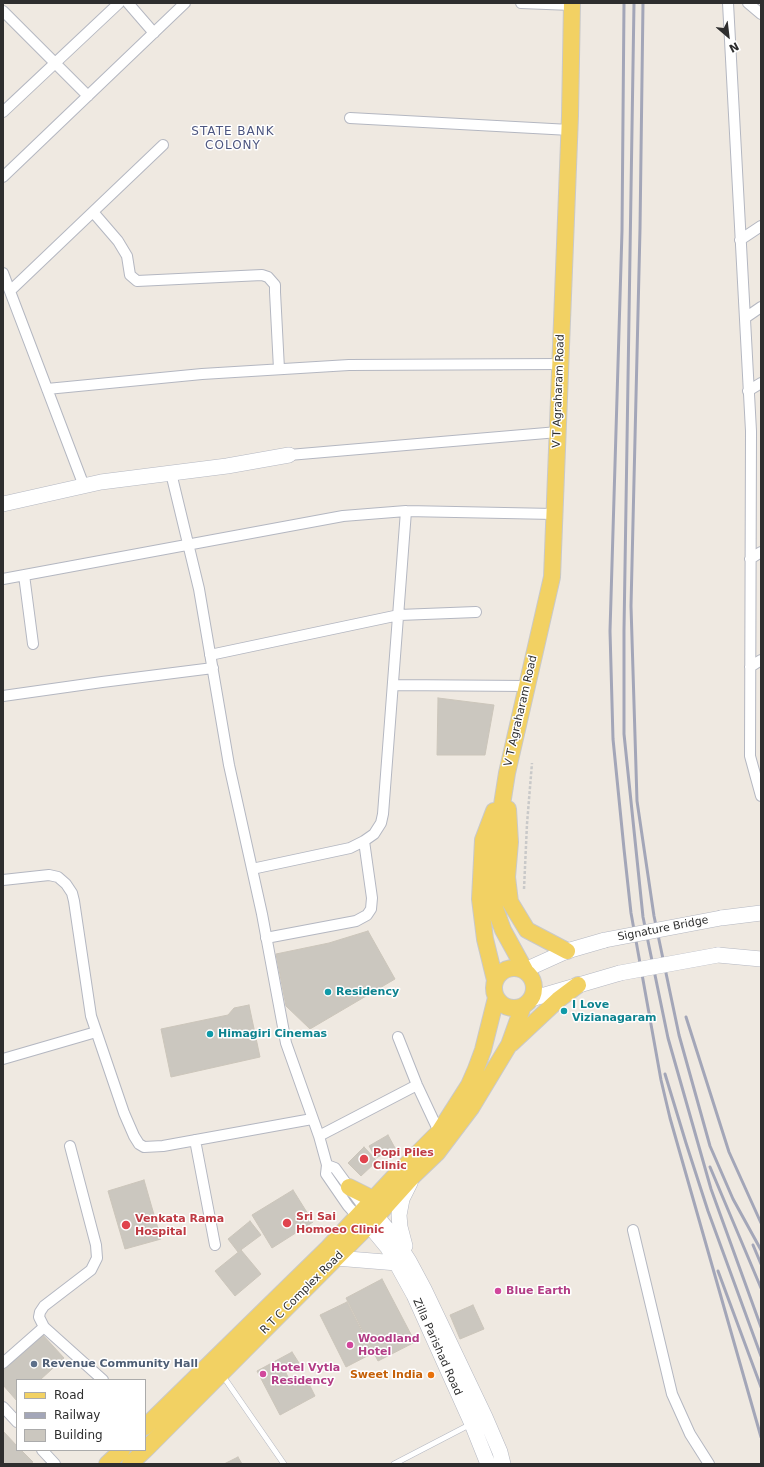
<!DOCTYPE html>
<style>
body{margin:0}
#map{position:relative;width:764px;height:1467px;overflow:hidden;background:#efe9e1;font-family:"DejaVu Sans",sans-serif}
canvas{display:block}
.frame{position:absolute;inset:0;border:4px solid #2e2e2e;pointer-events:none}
.legend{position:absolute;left:16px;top:1379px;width:130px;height:72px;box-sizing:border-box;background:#fff;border:1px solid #ababab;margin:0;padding:5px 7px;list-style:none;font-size:12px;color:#2e2e2e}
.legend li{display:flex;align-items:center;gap:8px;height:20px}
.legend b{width:20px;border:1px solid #ababab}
.north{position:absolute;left:708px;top:16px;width:40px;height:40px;-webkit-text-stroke:3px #fff;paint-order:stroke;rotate:152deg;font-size:11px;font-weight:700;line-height:16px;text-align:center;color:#2e2e2e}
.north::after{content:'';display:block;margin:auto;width:14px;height:18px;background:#2e2e2e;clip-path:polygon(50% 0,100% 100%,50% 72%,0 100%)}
</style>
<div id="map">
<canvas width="764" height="1467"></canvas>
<div class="frame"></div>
<ul class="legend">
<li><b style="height:5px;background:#f2d163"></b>Road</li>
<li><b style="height:5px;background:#a3a6b8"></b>Railway</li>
<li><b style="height:11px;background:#cbc7bf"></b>Building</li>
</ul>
<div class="north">N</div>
</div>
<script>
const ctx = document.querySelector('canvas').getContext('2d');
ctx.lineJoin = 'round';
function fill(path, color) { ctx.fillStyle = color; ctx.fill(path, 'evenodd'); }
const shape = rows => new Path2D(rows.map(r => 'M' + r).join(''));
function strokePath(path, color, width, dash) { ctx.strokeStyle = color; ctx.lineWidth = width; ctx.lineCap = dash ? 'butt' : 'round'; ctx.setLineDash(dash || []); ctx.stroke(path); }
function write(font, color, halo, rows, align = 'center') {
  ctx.font = font + ' "DejaVu Sans",sans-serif'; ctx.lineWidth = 3; ctx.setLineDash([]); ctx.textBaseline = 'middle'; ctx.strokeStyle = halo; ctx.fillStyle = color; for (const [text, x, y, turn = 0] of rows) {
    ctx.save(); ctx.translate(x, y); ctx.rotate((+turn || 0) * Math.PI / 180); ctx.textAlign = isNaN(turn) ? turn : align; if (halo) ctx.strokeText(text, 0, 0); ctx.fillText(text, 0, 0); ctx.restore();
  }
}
const building = shape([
 [438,698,494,705,485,755,437,755,438,698],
 [368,931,395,979,310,1029,286,1006,276,954,329,943,368,931],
 [249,1005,260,1057,171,1077,161,1029,228,1015,234,1008,249,1005],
 [388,1135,395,1148,376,1158,369,1146,388,1135],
 [364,1147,377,1161,361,1176,348,1163,364,1147],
 [144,1180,161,1239,125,1249,108,1191,144,1180],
 [293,1190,313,1222,272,1248,252,1215,293,1190],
 [250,1221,261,1235,238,1252,228,1239,250,1221],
 [241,1250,261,1274,235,1296,215,1271,241,1250],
 [382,1279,415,1342,378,1361,346,1298,382,1279],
 [347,1302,373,1353,346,1367,320,1315,347,1302],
 [473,1305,484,1329,460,1339,450,1315,473,1305],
 [42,1334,64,1358,40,1380,17,1380,17,1401,3,1385,3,1370,42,1334],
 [292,1352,299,1363,285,1371,292,1385,306,1378,315,1396,280,1415,257,1371,292,1352],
 [3,1431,17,1446,17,1450,21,1450,33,1462,30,1464,3,1464,3,1431],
 [238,1457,242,1464,224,1464,238,1457]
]);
const path = shape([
 [524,889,527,824,532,763]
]);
const lane = shape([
 [223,1376,284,1464],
 [394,1464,471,1424]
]);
const street = shape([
 [128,3,154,33],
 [521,3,572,5],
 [728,3,751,431,750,756,761,796],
 [748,3,761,14],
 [3,11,88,96],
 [3,112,119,3],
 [350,118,570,130],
 [3,177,185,3],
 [93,212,118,241,127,256,130,275,137,281,262,275,268,277,275,285,275,292,279,369],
 [740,240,761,226],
 [3,273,84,486],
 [10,291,163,145],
 [745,318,761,307],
 [47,389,202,374,349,365,560,364],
 [748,391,761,383],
 [289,455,558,432],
 [171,473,199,589,229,765,262,914,286,1043,319,1136,327,1165,326,1174,348,1206,357,1216],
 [750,559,761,552],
 [24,575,33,644],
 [3,579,343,516,406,511,554,514],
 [210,655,399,615,476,612],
 [750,667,761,660],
 [393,685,526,686],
 [3,696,102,682,213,668],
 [252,869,350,848,364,841,374,834,381,823,383,814,406,511],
 [3,880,49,875,58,877,66,884,72,893,74,901,91,1016,124,1113,134,1136,139,1144,144,1147,163,1146,312,1119],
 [266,938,356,921,367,915,371,909,372,898,364,841],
 [398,1037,417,1085,439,1132],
 [3,1059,96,1032],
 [319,1136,417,1085],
 [195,1140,215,1245],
 [70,1146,96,1245,97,1258,91,1270,44,1306,40,1312,39,1317,44,1327,103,1380],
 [327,1165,335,1168,365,1209],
 [633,1230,672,1394,690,1434,709,1464],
 [3,1363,44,1327],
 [3,1407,17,1422],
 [42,1450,55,1464]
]);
const secondary = shape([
 [3,504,101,482,227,466,289,455],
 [721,918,761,913],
 [718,955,761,959],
 [525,970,567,951,605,940],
 [531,999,620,973],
 [377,1217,393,1236,409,1261,424,1289,485,1417,500,1452,503,1464],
 [369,1225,388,1248,414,1295,472,1424,488,1464],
 [405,1246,400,1227,399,1215,402,1199,410,1183],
 [336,1258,397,1263]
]);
const primary = shape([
 [508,809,510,842,507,877,510,902,527,930,567,951],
 [494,811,483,840,480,899,485,939,495,980],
 '494 988a20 20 0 1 1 40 0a20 20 0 1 1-40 0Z',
 [525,970,503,930,495,908,492,868,507,773,552,577,570,116,572,3],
 [511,1044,558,1000,578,985],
 [349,1187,373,1199],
 [145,1427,328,1248,394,1177,439,1132,469,1085,476,1069,483,1050,496,998],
 [145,1450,369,1225,414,1175,437,1153,471,1108,509,1045,523,1006],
 [107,1464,122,1450],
 [130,1464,145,1450]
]);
const rail = shape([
 [624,3,622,231,610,631,613,739,624,849,631,913,661,1080,670,1118,761,1437],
 [634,3,624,630,624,734,643,917,668,1038,711,1189,761,1327],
 [643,3,640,229,631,606,637,801,654,916,679,1035,710,1146,733,1199,761,1250],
 [686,1017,729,1152,761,1223],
 [665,1074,686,1143,708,1211,761,1356],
 [710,1167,761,1288],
 [753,1245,761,1264],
 [718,1271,761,1387]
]);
const secondaryBridge = shape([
 [605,940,721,918],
 [620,973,718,955]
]);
const markers = [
 [328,992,4,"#0f9aa8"],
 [564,1011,4,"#0f9aa8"],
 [210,1034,4,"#0f9aa8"],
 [364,1159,5,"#e0444e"],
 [287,1223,5,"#e0444e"],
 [126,1225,5,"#e0444e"],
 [498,1291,4,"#d1479c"],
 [350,1345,4,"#d1479c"],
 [34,1364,4,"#5c6f8a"],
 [263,1374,4,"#d1479c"],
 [431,1375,4,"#e8710a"]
];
const streetNames = [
 ["V T Agraharam Road",559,391,-88],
 ["V T Agraharam Road",521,711,-77],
 ["Signature Bridge",663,929,-11],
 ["R T C Complex Road",302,1293,-45],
 ["Zilla Parishad Road",437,1347,66]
];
const cultureNames = [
 ["Residency",336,992],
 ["I Love",572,1005],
 ["Vizianagaram",572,1018],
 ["Himagiri Cinemas",218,1034]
];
const healthNames = [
 ["Popi Piles",373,1153],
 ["Clinic",373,1166],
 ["Sri Sai",296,1217],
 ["Homoeo Clinic",296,1230],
 ["Venkata Rama",135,1219],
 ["Hospital",135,1232]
];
const hotelNames = [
 ["Blue Earth",506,1291],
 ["Woodland",358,1339],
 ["Hotel",358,1352],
 ["Hotel Vytla",271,1368],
 ["Residency",271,1381]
];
const serviceNames = [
 ["Revenue Community Hall",42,1364]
];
const foodNames = [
 ["Sweet India",423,1375]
];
const neighbourhoodNames = [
 ["STATE BANK",233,132],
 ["COLONY",233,146]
];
fill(building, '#cbc7bf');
strokePath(building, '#cbc5ba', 1);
strokePath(lane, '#b4b7c1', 6);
strokePath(street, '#b4b7c1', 12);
strokePath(secondary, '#b4b7c1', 16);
strokePath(primary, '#c9c9c9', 18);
strokePath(path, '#c9c9c9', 2.5, [3, 2]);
strokePath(lane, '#fff', 5);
strokePath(street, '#fff', 10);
strokePath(secondary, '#fff', 15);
strokePath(primary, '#f2d163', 16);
strokePath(rail, '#a3a6b8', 3);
strokePath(secondaryBridge, '#b4b7c1', 16, []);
strokePath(secondaryBridge, '#fff', 15);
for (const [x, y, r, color] of markers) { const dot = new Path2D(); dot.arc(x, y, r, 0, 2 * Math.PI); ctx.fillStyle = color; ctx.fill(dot); strokePath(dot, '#fff', 1.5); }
write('11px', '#2e2e2e', '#fff', streetNames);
write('bold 11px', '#0d838f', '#fff', cultureNames, 'left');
write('bold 11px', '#be3a42', '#fff', healthNames, 'left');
write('bold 11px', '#b23c85', '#fff', hotelNames, 'left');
write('bold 11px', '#4e5e75', '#fff', serviceNames, 'left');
write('bold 11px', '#c56008', '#fff', foodNames, 'right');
ctx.letterSpacing = '1px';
write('12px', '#4d5680', '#fff', neighbourhoodNames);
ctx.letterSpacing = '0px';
</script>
